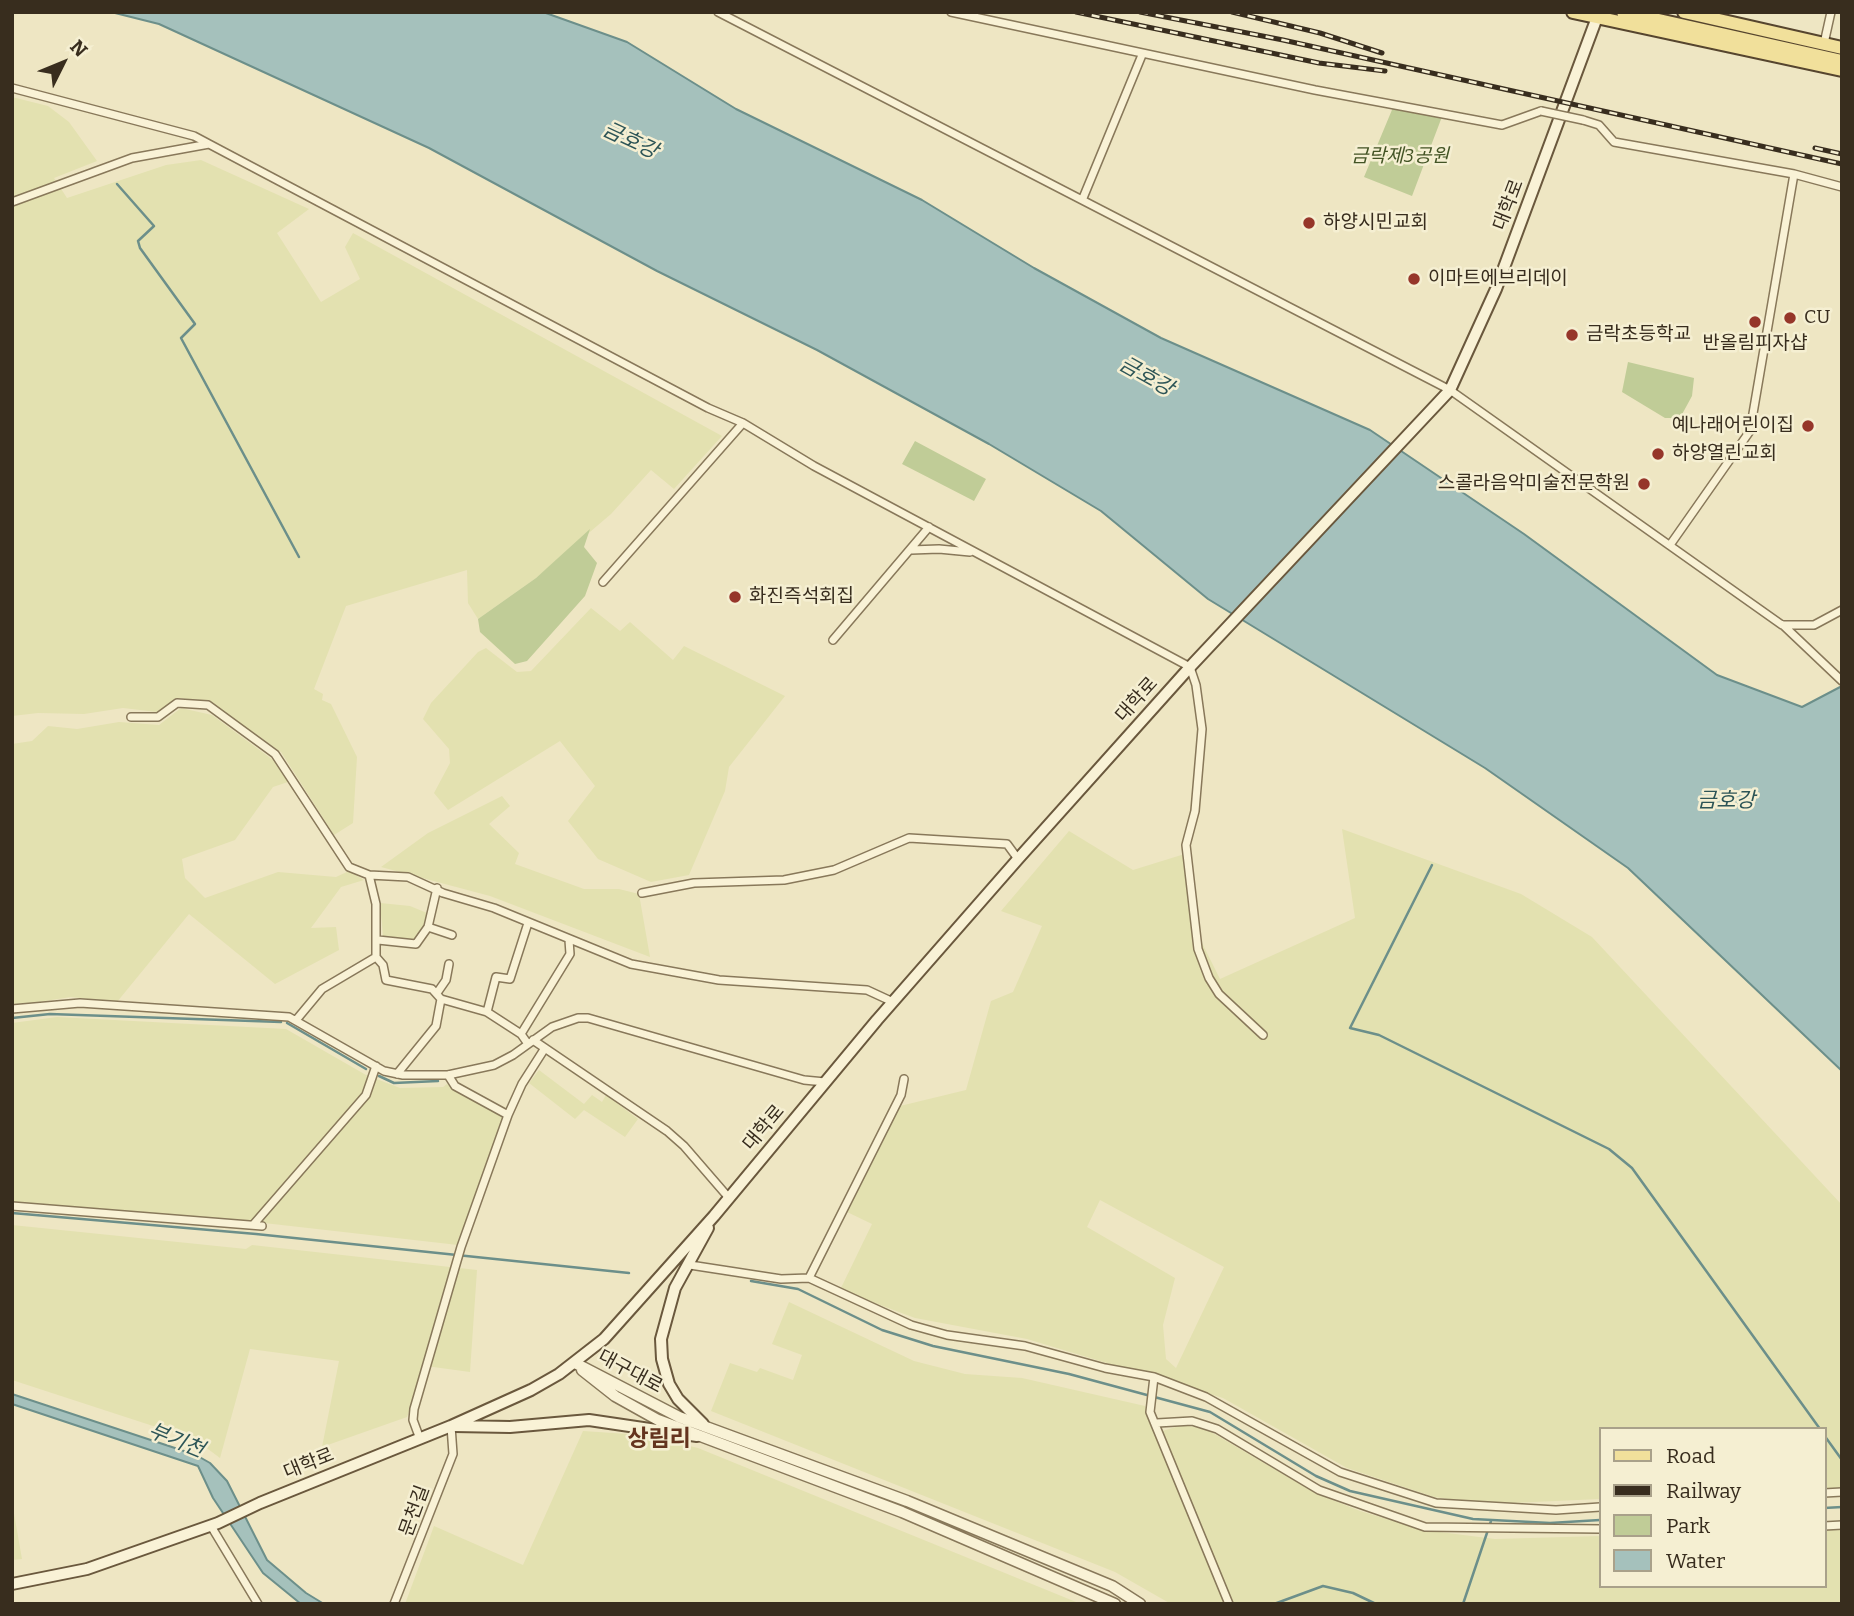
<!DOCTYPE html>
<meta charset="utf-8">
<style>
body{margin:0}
#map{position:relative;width:1854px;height:1616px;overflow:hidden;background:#eee6c3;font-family:Bitter,serif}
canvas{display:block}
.frame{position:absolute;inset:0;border:14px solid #382d1e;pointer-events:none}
.legend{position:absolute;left:1599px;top:1427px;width:228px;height:161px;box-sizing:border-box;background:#f5efd2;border:2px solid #a9a18a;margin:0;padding:9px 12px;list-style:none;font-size:21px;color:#382d1e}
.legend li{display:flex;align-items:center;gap:14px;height:35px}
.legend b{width:35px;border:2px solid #a9a18a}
.north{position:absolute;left:28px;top:28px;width:70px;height:70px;-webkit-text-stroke:5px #f5efd2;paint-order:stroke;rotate:47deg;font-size:19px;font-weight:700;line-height:28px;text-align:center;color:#382d1e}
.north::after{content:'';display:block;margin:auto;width:24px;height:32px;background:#382d1e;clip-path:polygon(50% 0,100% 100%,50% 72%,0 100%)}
</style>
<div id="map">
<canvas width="1854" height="1616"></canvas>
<div class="frame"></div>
<ul class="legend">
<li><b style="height:9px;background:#f1e09b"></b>Road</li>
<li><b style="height:9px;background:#382d1e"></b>Railway</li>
<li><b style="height:19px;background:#c0cc97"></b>Park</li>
<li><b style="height:19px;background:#a5c1bc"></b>Water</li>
</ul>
<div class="north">N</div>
</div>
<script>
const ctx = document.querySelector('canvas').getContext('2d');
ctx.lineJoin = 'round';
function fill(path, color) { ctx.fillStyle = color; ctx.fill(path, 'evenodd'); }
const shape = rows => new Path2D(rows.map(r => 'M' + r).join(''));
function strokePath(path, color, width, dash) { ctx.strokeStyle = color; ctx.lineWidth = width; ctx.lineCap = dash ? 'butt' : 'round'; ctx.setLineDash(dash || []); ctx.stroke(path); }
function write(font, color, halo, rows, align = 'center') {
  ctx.font = font + ' Bitter,"Noto Sans KR",serif'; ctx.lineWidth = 5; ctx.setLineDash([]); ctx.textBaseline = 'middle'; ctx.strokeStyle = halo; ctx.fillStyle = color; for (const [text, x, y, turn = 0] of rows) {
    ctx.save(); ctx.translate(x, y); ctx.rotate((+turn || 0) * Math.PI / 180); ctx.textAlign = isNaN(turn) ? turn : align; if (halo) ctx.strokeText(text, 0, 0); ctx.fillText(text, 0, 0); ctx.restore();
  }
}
const farmland = shape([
 [12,97,48,106,69,122,97,161,54,178,67,198,166,165,201,160,309,209,277,233,321,302,360,279,345,247,353,233,722,436,674,489,651,470,611,514,536,578,478,619,468,603,467,570,346,606,314,689,323,694,322,700,331,704,357,757,353,823,334,835,281,752,208,701,179,698,157,712,123,708,84,714,38,713,12,716],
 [591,608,620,631,630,622,673,660,684,646,785,696,729,767,725,791,689,875,651,882,598,859,568,821,595,786,560,741,448,810,434,793,450,763,449,749,423,719,431,703,478,652,486,648,517,672,531,671],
 [181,708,212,715,273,760,288,782,273,787,235,840,182,859,185,878,205,898,278,872,336,877,349,871,364,880,341,887,311,928,336,927,339,950,275,984,189,914,117,1002,71,997,12,1006,12,744,32,741,48,726,77,729,119,722,159,725],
 [502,796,510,806,489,824,519,853,515,864,584,889,619,889,639,894,650,957,490,896,381,867,428,833],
 [1342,829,1521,894,1592,937,1842,1205,1842,1490,1824,1490,1824,1429,1600,1429,1600,1499,1489,1504,1434,1497,1347,1468,1223,1398,1027,1339,915,1318,840,1290,872,1224,845,1211,900,1106,966,1090,991,1001,1013,992,1042,926,1001,911,1069,831,1133,870,1191,852,1201,941,1220,979,1355,918],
 [1100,1200,1224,1267,1176,1368,1166,1359,1163,1325,1175,1278,1087,1227],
 [380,903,410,906,427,913,428,918,420,934,413,940,383,936],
 [57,1017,286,1029,366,1075,400,1088,443,1087,447,1084,503,1115,458,1245,264,1223,12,1204,12,1023],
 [539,1070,584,1104,592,1095,602,1102,606,1095,638,1119,625,1137,584,1110,575,1119,529,1083],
 [12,1225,246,1249,252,1245,477,1270,470,1372,426,1366,407,1417,322,1447,339,1361,250,1349,220,1458,196,1440,12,1380],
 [789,1302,914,1361,965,1374,1022,1378,1145,1406,1156,1433,1182,1425,1206,1429,1315,1493,1360,1511,1424,1530,1495,1539,1600,1536,1600,1586,1824,1586,1824,1529,1842,1528,1842,1604,1171,1604,1115,1572,711,1411,730,1363,757,1372,760,1368,793,1380,802,1355,772,1344],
 [583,1431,643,1435,698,1448,1081,1604,405,1604,434,1526,523,1565],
 [12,1502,22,1559,12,1560]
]);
const green = shape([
 [1394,105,1443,114,1412,196,1364,177],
 [1628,362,1694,378,1692,396,1680,418,1665,418,1622,392],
 [915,441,986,479,974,501,902,464],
 [590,529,584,547,597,563,585,596,527,661,515,664,480,632,478,619,536,578]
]);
const water = shape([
 [111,12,543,12,627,42,736,109,922,200,1034,268,1161,338,1370,430,1524,534,1717,675,1802,707,1842,686,1842,1071,1628,868,1485,768,1208,599,1101,511,989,444,817,350,657,271,429,148,159,24,111,12],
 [12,1394,196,1455,210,1463,227,1481,267,1560,306,1593,324,1604,301,1604,263,1573,213,1498,198,1466,12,1404,12,1394]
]);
const stream = shape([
 [117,184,154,226,138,241,140,248,195,324,181,338,299,557],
 [1432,865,1350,1028,1379,1035,1609,1149,1632,1168,1820,1429],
 [12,1018,50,1014,281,1022],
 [287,1023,366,1069],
 [379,1076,394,1083,438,1081],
 [12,1213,256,1234,629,1273],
 [751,1281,798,1289,882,1330,933,1346,1069,1374,1210,1412,1316,1476,1350,1491,1473,1519,1550,1523,1600,1520],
 [1824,1435,1842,1460],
 [1824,1508,1842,1507],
 [1274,1604,1323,1586,1353,1593,1376,1604],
 [1463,1604,1491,1521]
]);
const minor = shape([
 [718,12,1450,390,1782,625,1814,625,1842,610],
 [951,12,1315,90,1502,125,1541,111],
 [1825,39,1831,12],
 [12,88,194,136,209,144],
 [1583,120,1599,125,1614,142,1794,174,1842,187],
 [1083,198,1142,55],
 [12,202,132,158,209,144,708,408,743,423],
 [1670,545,1750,431,1794,174],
 [911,550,939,549,970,552],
 [603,582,743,423,814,466,1190,667,1196,685,1202,729,1195,811,1186,845,1198,949,1209,978,1219,994,1263,1035],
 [1783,625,1842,681],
 [833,640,929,527],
 [131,717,158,717,177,703,208,705,275,754,349,867,369,875,408,877,443,893,494,908,631,964,719,980,867,990,893,1002],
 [642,893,694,883,784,880,834,870,909,838,1007,844,1018,859],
 [428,927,452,935],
 [378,940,416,944,428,927,437,888],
 [376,957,383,965,386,980,432,989,441,999,487,1012,521,1034,528,1044],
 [437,993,446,980,449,964],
 [12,1009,80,1003,289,1017,384,1071,403,1075,448,1075,494,1065,513,1055,552,1027,578,1018,588,1018,804,1080,825,1082],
 [487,1012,496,977,510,979,528,923],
 [297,1019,322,989,376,957,376,904,369,875],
 [521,1034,570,954,569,940],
 [533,1040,667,1131,684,1146,729,1198],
 [397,1074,436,1026,441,999],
 [448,1075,455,1086,508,1115],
 [12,1206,262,1226],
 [253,1225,366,1095,376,1066],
 [690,1265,781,1279,809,1278,911,1325,947,1335,1025,1346,1105,1368,1154,1377,1206,1397,1340,1472,1436,1503,1556,1510,1600,1507],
 [809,1278,901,1095,904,1079],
 [1154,1377,1150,1412,1229,1604],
 [1157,1423,1192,1421,1217,1429,1319,1490,1425,1527,1600,1529],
 [420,1439,413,1420,414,1409,461,1247,508,1115,522,1084,545,1048],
 [1824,1493,1842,1492],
 [211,1526,258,1604],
 [1824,1526,1842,1525],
 [394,1604,453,1454,451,1426]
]);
const tertiary = shape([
 [575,1363,679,1417,907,1501,1112,1586,1140,1604],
 [582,1370,615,1396,658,1420,902,1512,1115,1604]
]);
const secondary = shape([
 [703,1424,678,1399,669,1384,662,1359,661,1339,675,1288,708,1228],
 [454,1426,510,1427,589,1420,697,1436],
 [12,1584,87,1569,218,1523,260,1503,451,1426,531,1390,559,1374,604,1339,714,1216,877,1020,1018,859,1190,667,1450,390,1496,289,1599,12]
]);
const primary = shape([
 [1573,12,1842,70],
 [1623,12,1842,61],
 [1684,12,1842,48]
]);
const rail = shape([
 [1076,12,1319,63,1385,71],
 [1140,12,1283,40,1842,164],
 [1232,12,1320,33,1382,53],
 [1815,148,1842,154]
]);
const minorBridge = shape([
 [1541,111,1583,120]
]);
const markers = [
 [1309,223,7,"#96362a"],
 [1414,279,7,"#96362a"],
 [1790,318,7,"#96362a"],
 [1755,322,7,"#96362a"],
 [1572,335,7,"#96362a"],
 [1808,426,7,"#96362a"],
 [1658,454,7,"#96362a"],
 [1644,484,7,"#96362a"],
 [735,597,7,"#96362a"]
];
const parkNames = [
 ["금락제3공원",1400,157]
];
const streetNames = [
 ["대학로",1509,205,-69],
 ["대학로",1137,700,-48],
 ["대학로",764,1128,-50],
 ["대구대로",630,1372,28],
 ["대학로",309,1464,-22],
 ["문천길",415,1511,-70]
];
const poiNames = [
 ["하양시민교회",1323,223],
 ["이마트에브리데이",1428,279],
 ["CU",1804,318],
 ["금락초등학교",1586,335],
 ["반올림피자샵",1755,344,"center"],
 ["예나래어린이집",1794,426,"right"],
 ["하양열린교회",1672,454],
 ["스콜라음악미술전문학원",1630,484,"right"],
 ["화진즉석회집",749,597]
];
const waterNames = [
 ["금호강",630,141,25],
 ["금호강",1146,377,29],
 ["금호강",1726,801],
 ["부기천",176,1441,22]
];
const quarterNames = [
 ["상림리",659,1440]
];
fill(farmland, '#e3e1b0');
fill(green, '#c0cc97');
fill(water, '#a5c1bc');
strokePath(water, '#6c8f8a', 2);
strokePath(stream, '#6c8f8a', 2.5);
strokePath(minor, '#88785a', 10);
strokePath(tertiary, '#88785a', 13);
strokePath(secondary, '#6a583d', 14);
strokePath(primary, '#56452e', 16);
strokePath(minor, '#f9f2d6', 7);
strokePath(tertiary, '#f9f2d6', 10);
strokePath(secondary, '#f9f2d6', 10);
strokePath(primary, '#f1e09b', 12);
strokePath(rail, '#382d1e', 5);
strokePath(rail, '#f5efd2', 2.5, [8]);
strokePath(minorBridge, '#88785a', 10, []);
strokePath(minorBridge, '#f9f2d6', 7);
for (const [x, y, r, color] of markers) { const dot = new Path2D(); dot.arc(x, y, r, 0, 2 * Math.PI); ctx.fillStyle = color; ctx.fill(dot); strokePath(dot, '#f5efd2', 2.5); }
write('italic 19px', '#435425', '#f5efd2', parkNames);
write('19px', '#382d1e', '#f5efd2', streetNames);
write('19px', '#382d1e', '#f5efd2', poiNames, 'left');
write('italic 21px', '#2d5557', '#f5efd2', waterNames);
write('bold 23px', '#64341e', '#f5efd2', quarterNames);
</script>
